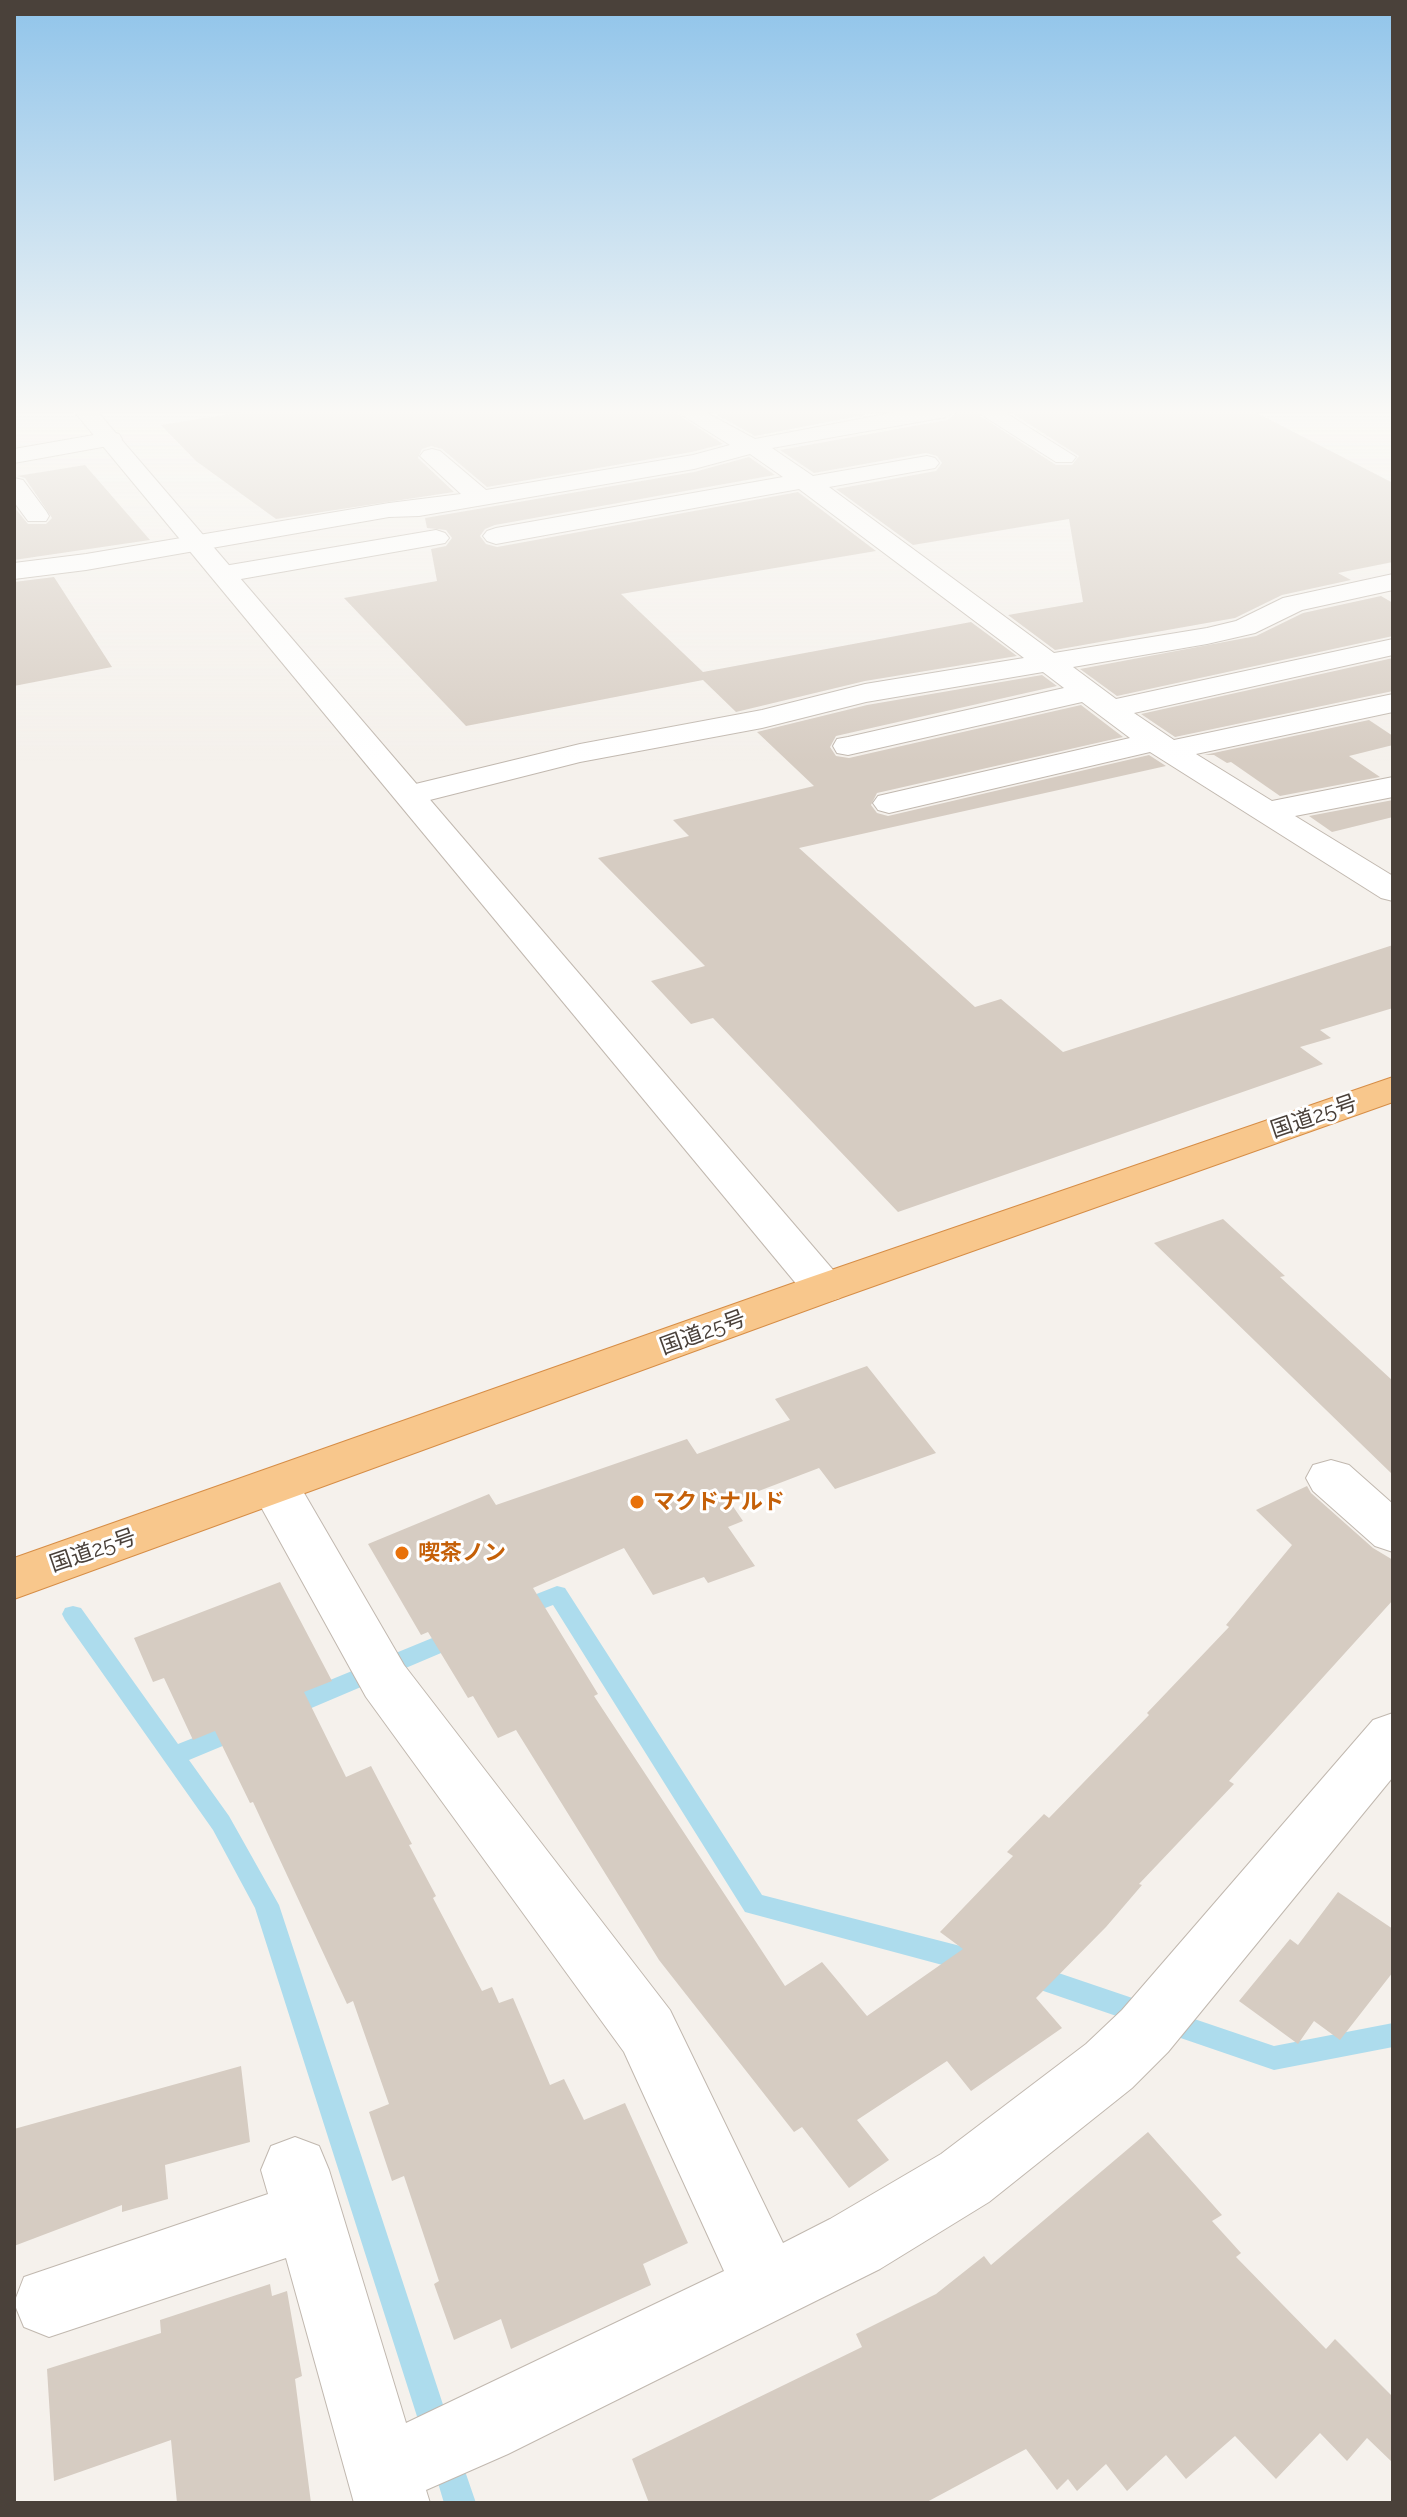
<!DOCTYPE html>
<meta charset="utf-8">
<style>
body{margin:0}
#map{position:relative;width:1407px;height:2517px;overflow:hidden;background:#f5f1ec;font-family:Raleway,sans-serif}
canvas{display:block}
.frame{position:absolute;inset:0;border:16px solid #4a413a;pointer-events:none}
</style>
<div id="map">
<canvas width="1407" height="2517"></canvas>
<div class="frame"></div>
</div>
<script>
const ctx = document.querySelector('canvas').getContext('2d');
ctx.lineJoin = 'round';
const shape = rows => new Path2D(rows.map(r => 'M' + r).join(''));
function fill(path, color) { ctx.fillStyle = color; ctx.fill(path, 'evenodd'); }
function strokePath(path, color, width, dash) { ctx.strokeStyle = color; ctx.lineWidth = width; ctx.lineCap = dash ? 'butt' : 'round'; ctx.setLineDash(dash || []); ctx.stroke(path); }
function write(font, color, halo, rows, align = 'center') {
  ctx.font = font + ' Raleway,"Noto Sans JP",sans-serif'; ctx.lineWidth = 6; ctx.setLineDash([]); ctx.textBaseline = 'middle'; ctx.strokeStyle = halo; ctx.fillStyle = color; for (const [text, x, y, turn = 0] of rows) {
    ctx.save(); ctx.translate(x, y); ctx.rotate((+turn || 0) * Math.PI / 180); ctx.textAlign = isNaN(turn) ? turn : align; if (halo) ctx.strokeText(text, 0, 0); ctx.fillText(text, 0, 0); ctx.restore();
  }
}
const stream = shape([
 [557,1586,565,1588,762,1895,976,1950,985,1954,989,1962,985,1970,976,1974,745,1912,553,1605,519,1618,511,1616,508,1610,511,1604,557,1586],
 [73,1606,81,1608,178,1744,241,1719,249,1721,252,1728,249,1735,189,1760,229,1816,279,1905,452,2432,448,2442,456,2445,476,2503,444,2503,430,2456,434,2446,426,2443,422,2432,255,1908,213,1830,65,1620,62,1614,65,1608,73,1606],
 [459,1627,467,1630,470,1636,467,1642,295,1715,287,1717,279,1715,276,1708,279,1701,459,1627],
 [1032,1964,1274,2046,1393,2023,1393,2047,1274,2070,1023,1984,1019,1976,1023,1968,1032,1964]
]);
const building = shape([
 [256,410,671,410,723,444,692,452,487,487,442,449,431,446,422,449,418,458,454,492,276,519,196,461,161,425],
 [708,410,890,410,755,436],
 [960,410,971,410,1056,465,1072,465,1079,456,1007,410,1251,410,1393,483,1393,562,1338,573,1351,580,1282,595,1235,618,1055,650,1008,615,1083,602,1069,519,913,545,836,489,936,471,942,463,937,456,926,453,814,473,780,450,947,420],
 [749,457,775,475,495,525,485,529,480,536,486,544,497,547,798,492,876,551,621,594,703,672,971,622,1017,656,865,681,736,712,703,680,466,726,344,598,437,581,431,549,446,546,452,538,446,530,427,528,425,518,694,472],
 [85,465,150,540,14,560,14,507,28,524,46,524,52,518,25,478,17,476],
 [54,577,112,667,14,686,14,582],
 [1381,596,1393,603,1393,636,1117,696,1080,669,1256,636,1303,613],
 [1393,658,1393,691,1175,737,1141,714],
 [1042,675,1057,686,836,736,830,747,836,756,849,758,1081,705,1123,737,877,793,871,805,877,813,888,816,1149,755,1166,766,799,848,975,1007,1001,999,1063,1052,1393,945,1393,1008,1320,1030,1331,1038,1300,1047,1323,1064,898,1212,713,1018,691,1024,651,981,705,966,598,858,689,836,673,820,814,786,757,732,867,705],
 [1369,720,1393,736,1393,745,1349,756,1380,777,1280,796,1231,762,1227,763,1214,755,1204,755],
 [1393,800,1393,817,1332,832,1309,816],
 [1223,1219,1285,1276,1280,1277,1393,1381,1393,1475,1154,1243],
 [867,1366,936,1453,835,1489,819,1468,730,1502,743,1521,728,1527,755,1566,708,1583,704,1577,653,1595,624,1548,533,1588,598,1694,594,1696,785,1986,822,1962,867,2016,963,1949,940,1932,1013,1856,1007,1852,1044,1814,1049,1818,1149,1715,1147,1713,1229,1627,1226,1625,1292,1545,1256,1510,1307,1486,1311,1493,1373,1548,1393,1560,1393,1600,1229,1781,1234,1784,1139,1884,1142,1885,1106,1927,1036,1998,1062,2028,971,2091,947,2061,857,2120,889,2160,849,2188,802,2127,794,2132,659,1960,516,1730,498,1738,473,1696,468,1698,428,1632,421,1635,368,1544,489,1494,496,1505,687,1439,697,1454,790,1420,775,1399],
 [280,1582,332,1681,304,1692,346,1777,371,1766,412,1844,409,1845,436,1896,433,1898,482,1991,492,1987,499,2003,513,1998,550,2085,564,2079,584,2120,625,2103,688,2243,643,2264,651,2285,511,2349,501,2319,454,2340,434,2284,439,2281,404,2176,392,2181,369,2112,389,2104,353,2001,347,2004,253,1802,250,1803,215,1731,193,1740,164,1678,153,1682,134,1638],
 [1338,1892,1393,1929,1393,1972,1340,2040,1314,2021,1298,2044,1239,2001,1290,1939,1298,1945],
 [241,2066,250,2142,165,2165,168,2199,122,2212,122,2205,14,2246,14,2129],
 [1148,2132,1222,2215,1212,2221,1241,2253,1236,2257,1326,2349,1335,2339,1393,2397,1393,2463,1367,2438,1347,2461,1320,2433,1276,2479,1235,2436,1186,2479,1166,2455,1127,2491,1106,2464,1077,2491,1068,2479,1057,2490,1026,2449,925,2503,649,2503,632,2459,862,2347,856,2334,936,2294,984,2256,991,2265],
 [270,2284,272,2296,287,2291,302,2376,295,2379,311,2503,177,2503,171,2440,54,2481,47,2369,161,2333,160,2320]
]);
const minor = shape([
 [674,410,701,410,755,439,907,410,957,410,946,417,772,448,813,476,927,456,935,458,939,463,935,468,829,487,1054,653,1207,628,1236,621,1283,598,1393,574,1393,590,1302,610,1255,633,1207,644,1073,667,1116,699,1393,639,1393,655,1134,713,1174,740,1393,694,1393,712,1196,754,1272,801,1393,777,1393,797,1295,816,1393,876,1393,901,1381,898,1150,752,889,813,878,810,873,803,878,796,1130,738,1082,702,848,755,837,753,833,746,837,739,848,737,1064,688,1043,672,866,702,762,728,580,762,410,805,399,802,394,795,399,788,580,744,762,710,865,684,1024,658,799,489,496,544,487,541,483,536,487,531,496,528,783,477,750,454,694,469,419,516,389,517,86,570,14,579,14,563,86,554,389,503,461,494,420,456,424,451,432,449,440,451,486,490,693,455,730,445,674,410],
 [974,410,1001,410,1076,457,1072,462,1056,462,974,410],
 [111,432,119,434,122,439,119,444,14,463,14,449,111,432],
 [14,478,23,480,46,511,49,516,46,521,28,521,14,502,14,478],
 [436,530,445,533,449,538,445,543,224,582,215,580,211,574,215,568,224,566,436,530],
 [1331,1460,1349,1465,1393,1504,1393,1552,1375,1546,1313,1491,1306,1478,1313,1465,1331,1460],
 [275,1469,293,1474,404,1665,670,2010,783,2243,830,2219,941,2154,1086,2044,1122,2010,1373,1720,1393,1713,1393,1777,1168,2052,1132,2088,989,2202,880,2269,508,2454,426,2490,430,2503,354,2503,286,2258,49,2337,24,2327,14,2303,24,2277,268,2194,261,2170,271,2146,295,2137,319,2146,329,2170,406,2423,724,2271,624,2052,366,1697,250,1487,257,1474,275,1469]
]);
const tertiary = shape([
 [73,410,96,410,840,1278,846,1288,840,1298,824,1303,808,1298,73,410]
]);
const trunk = shape([
 [1393,1077,1393,1102,840,1298,14,1599,14,1558,808,1278,1393,1077]
]);
const markers = [
 [637,1502,8,"#e8710a"],
 [402,1553,8,"#e8710a"]
];
const streetNames = [
 ["国道25号",1314,1117,-19],
 ["国道25号",703,1333,-20],
 ["国道25号",93,1551,-19]
];
const foodNames = [
 ["マクドナルド",653,1502],
 ["喫茶ノン",418,1553]
];
fill(stream, '#addced');
fill(building, '#d6ccc2');
strokePath(minor, '#c1b8af', 2);
strokePath(tertiary, '#c1b8af', 2);
strokePath(trunk, '#d68d46', 2);
fill(minor, '#fff');
fill(tertiary, '#fff');
fill(trunk, '#f8c78c');
const sky = ctx.createLinearGradient(0, 0, 0, 763);
sky.addColorStop(0, '#90c4ea');
sky.addColorStop(0.54, '#faf9f6');
sky.addColorStop(1, '#faf9f600');
ctx.fillStyle = sky;
ctx.fillRect(0, 0, 1407, 763);
for (const [x, y, r, color] of markers) { const dot = new Path2D(); dot.arc(x, y, r, 0, 2 * Math.PI); ctx.fillStyle = color; ctx.fill(dot); strokePath(dot, '#fff', 3); }
write('22px', '#4a413a', '#fff', streetNames);
write('bold 22px', '#c56008', '#fff', foodNames, 'left');
</script>
